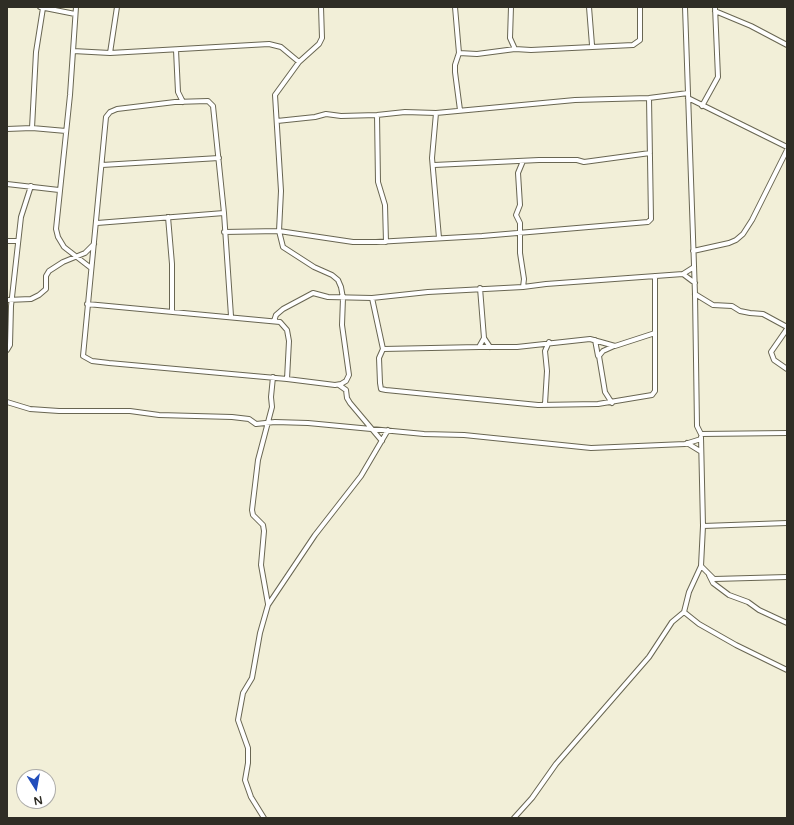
<!DOCTYPE html>
<style>
body{margin:0}
#map{position:relative;width:794px;height:825px;overflow:hidden;background:#f2efd8;font-family:"Varela Round",sans-serif}
canvas{display:block}
.frame{position:absolute;inset:0;border:8px solid #2f2d25;pointer-events:none}
.north{position:absolute;left:16px;top:769px;width:40px;height:40px;box-sizing:border-box;background:#fff;border:1px solid #acaba8;border-radius:50%;rotate:169deg;font-size:11px;font-weight:700;line-height:16px;text-align:center;color:#2f2d25}
.north::after{content:'';display:block;margin:auto;width:14px;height:18px;background:#224ebc;clip-path:polygon(50% 0,100% 100%,50% 72%,0 100%)}
</style>
<div id="map">
<canvas width="794" height="825"></canvas>
<div class="frame"></div>
<div class="north">N</div>
</div>
<script>
const ctx = document.querySelector('canvas').getContext('2d');
ctx.lineJoin = 'round';
const shape = rows => new Path2D(rows.map(r => 'M' + r).join(''));
function strokePath(path, color, width, dash) { ctx.strokeStyle = color; ctx.lineWidth = width; ctx.lineCap = dash ? 'butt' : 'round'; ctx.setLineDash(dash || []); ctx.stroke(path); }
const minor = shape([
 [40,7,75,14],
 [76,7,70,95,56,229,58,237,64,247,91,268],
 [455,7,459,53,455,65,455,72,460,110],
 [511,7,510,38,515,49],
 [589,7,592,45],
 [685,7,695,294,697,426,701,434,787,433],
 [715,11,751,26,787,45],
 [176,50,178,92,183,102],
 [73,51,110,53,269,44,281,47,299,62],
 [110,53,117,7],
 [459,53,477,54,515,49,531,50,633,45,640,40,640,7],
 [688,98,787,147],
 [702,106,718,77,715,7],
 [436,113,432,158,439,238],
 [377,115,378,182,385,205,386,242],
 [277,121,315,117,326,114,341,116,377,115,405,112,436,113,575,100,649,98,688,93],
 [32,128,36,52,43,8],
 [7,129,32,128,66,131],
 [102,165,219,158],
 [434,165,539,160,577,160,584,162,650,153],
 [7,184,59,190],
 [168,217,172,264,172,311],
 [97,223,224,213],
 [224,232,279,231,353,242,376,242,482,236,648,222,651,219,649,98],
 [7,241,18,241],
 [693,251,729,243,736,240,743,234,752,220,787,150],
 [683,274,695,283],
 [523,287,524,279,520,253,520,223,516,215,520,205,518,173,523,161],
 [480,288,484,338,490,347],
 [695,294,713,305,732,306,740,311,750,313,763,314,787,327],
 [372,298,383,349,479,347],
 [7,300,31,299,39,295,46,289,46,276,49,271,63,262,85,253,94,244],
 [87,304,280,322,287,330,289,341,287,379],
 [231,316,224,213,213,106,208,101,175,102,117,109,110,112,106,117,83,356,92,361,109,363,287,379,335,385,341,384,346,381,349,375,342,325,343,298,341,287,338,280,332,275,314,267,283,247,279,231,281,191,275,95,299,62,319,44,322,38,321,7],
 [274,321,276,315,283,309,313,293,328,297,372,298,428,292,523,287,546,284,683,274,694,267],
 [787,329,771,352,774,360,787,369],
 [484,338,479,347,517,347,590,339,615,346,655,333],
 [595,340,598,356],
 [383,349,379,358,380,383,381,389,386,390,538,405,598,404,652,395,655,391,655,276],
 [7,350,10,345,11,306,21,217,31,186],
 [339,385,346,390,347,398,350,403,382,441],
 [7,402,30,409,59,411,130,411,159,415,232,417,249,419,256,424,275,422,308,423,424,434,464,435,591,448,685,444,701,439],
 [612,403,605,392,599,356,603,351,614,346],
 [545,404,547,371,545,351,549,342],
 [687,443,700,451],
 [703,526,787,523],
 [701,566,714,579,787,577],
 [709,575,713,583,729,595,748,602,759,610,787,623],
 [268,604,261,565,264,531,263,525,253,515,252,510,258,460,272,407,271,397,273,377],
 [684,612,699,624,736,645,787,670],
 [264,818,251,797,245,780,248,763,248,748,238,720,243,693,252,678,260,633,268,605,315,535,361,476,388,430],
 [514,818,532,798,556,764,649,657,672,622,684,612,689,592,701,566,703,526,701,437]
]);
strokePath(minor, '#696652', 6);
strokePath(minor, '#fff', 4);
</script>
